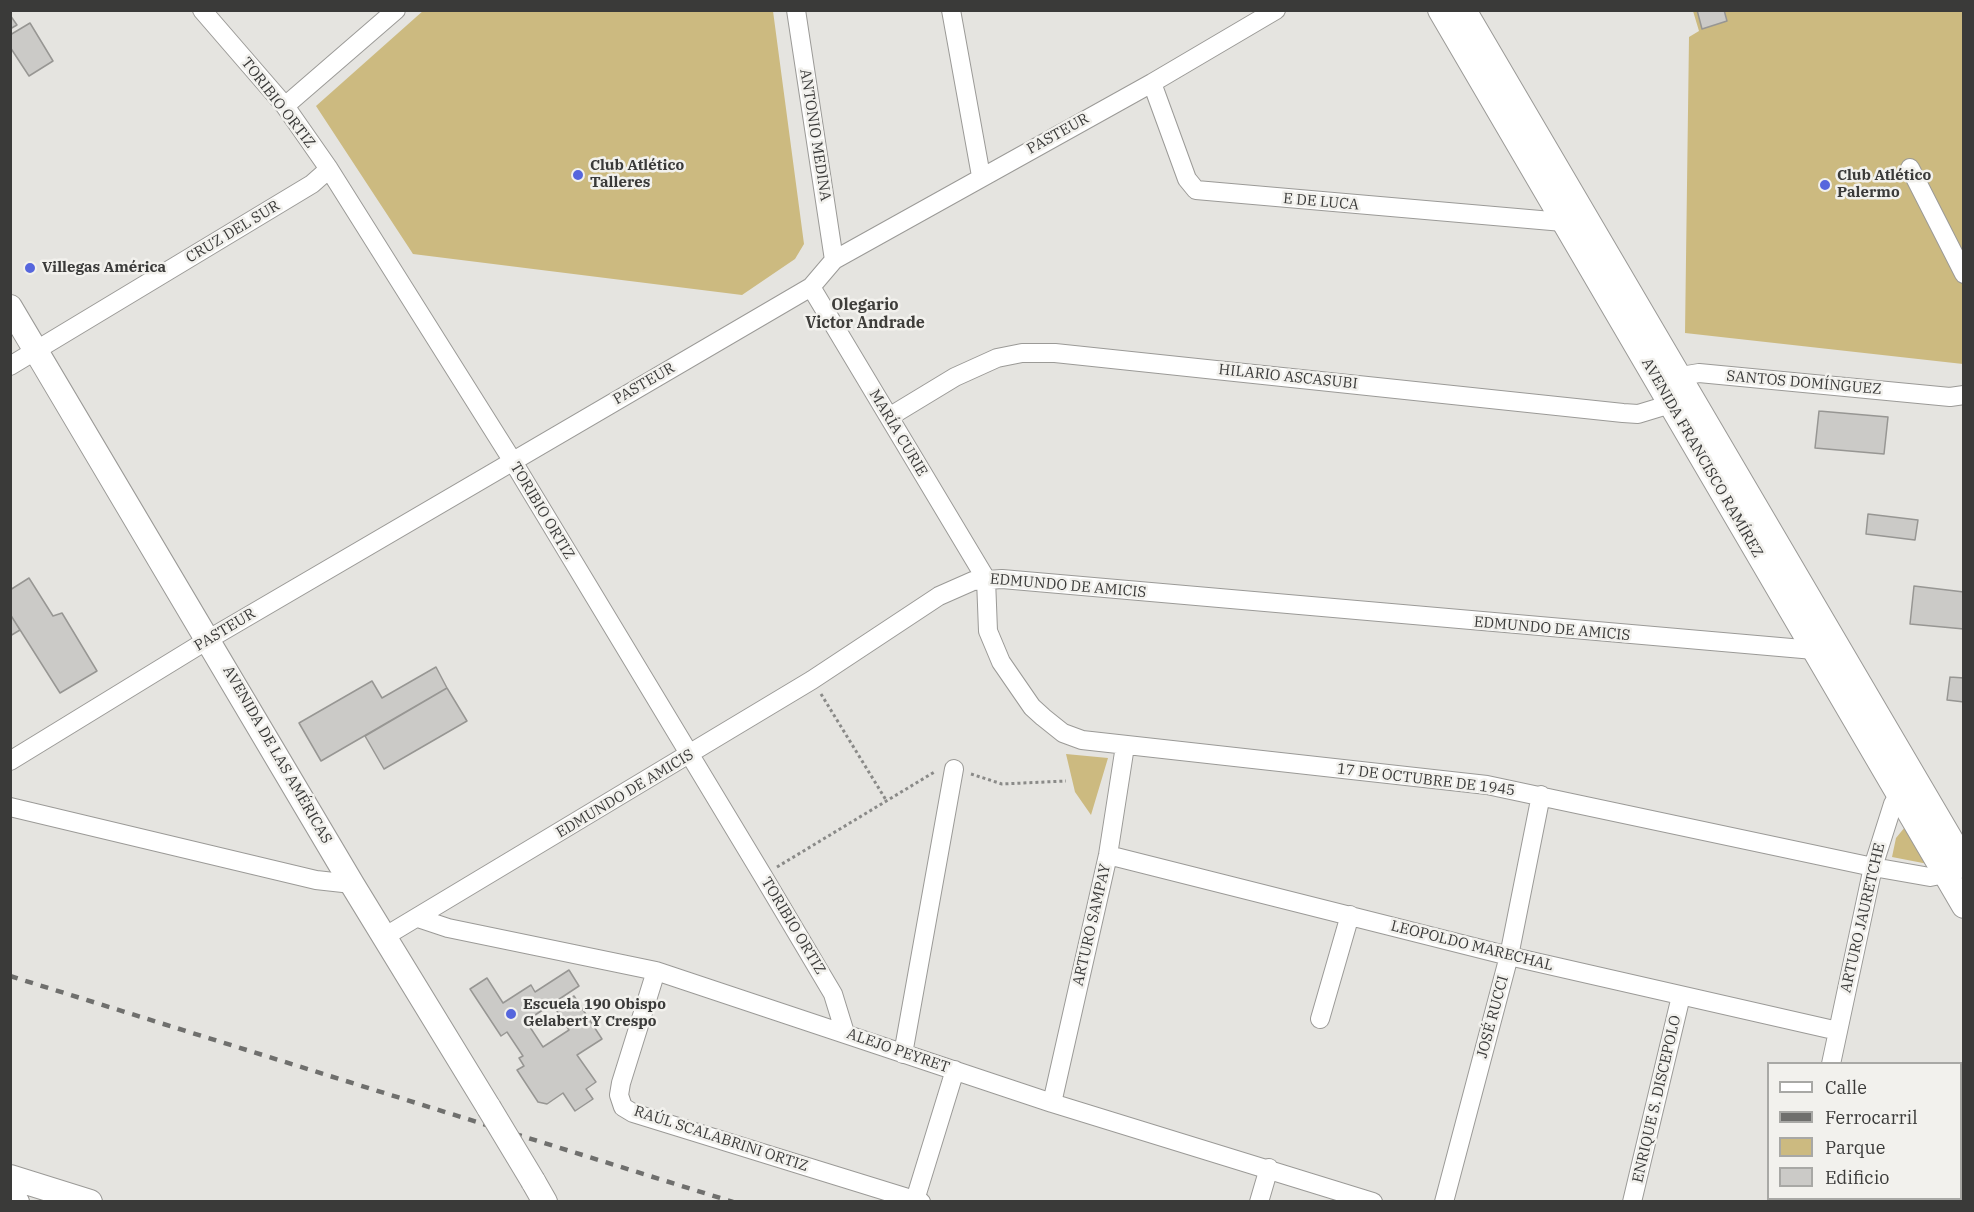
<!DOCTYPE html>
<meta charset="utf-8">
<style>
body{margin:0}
#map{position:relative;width:1974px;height:1212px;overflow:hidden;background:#e5e4e0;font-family:"IBM Plex Serif",serif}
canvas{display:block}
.frame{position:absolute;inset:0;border:12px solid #3a3a39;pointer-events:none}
.legend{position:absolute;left:1767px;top:1062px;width:195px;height:138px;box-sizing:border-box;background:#f2f1ed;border:2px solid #a8a8a5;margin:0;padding:8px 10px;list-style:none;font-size:18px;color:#3a3a39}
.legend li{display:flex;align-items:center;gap:12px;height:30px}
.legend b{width:30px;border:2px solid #a8a8a5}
</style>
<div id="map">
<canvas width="1974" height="1212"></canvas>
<div class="frame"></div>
<ul class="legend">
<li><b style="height:8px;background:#fff"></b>Calle</li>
<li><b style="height:8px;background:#6f6f6d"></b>Ferrocarril</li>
<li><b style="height:16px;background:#ccba80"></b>Parque</li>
<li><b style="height:16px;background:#cbcac7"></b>Edificio</li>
</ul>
</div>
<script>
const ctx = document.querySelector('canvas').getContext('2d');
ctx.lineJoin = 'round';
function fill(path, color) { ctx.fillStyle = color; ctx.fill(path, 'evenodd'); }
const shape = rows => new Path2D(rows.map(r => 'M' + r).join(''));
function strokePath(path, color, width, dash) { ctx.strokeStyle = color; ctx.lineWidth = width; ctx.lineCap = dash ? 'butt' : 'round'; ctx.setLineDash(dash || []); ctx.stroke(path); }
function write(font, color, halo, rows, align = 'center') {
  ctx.font = font + ' "IBM Plex Serif",serif'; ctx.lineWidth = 5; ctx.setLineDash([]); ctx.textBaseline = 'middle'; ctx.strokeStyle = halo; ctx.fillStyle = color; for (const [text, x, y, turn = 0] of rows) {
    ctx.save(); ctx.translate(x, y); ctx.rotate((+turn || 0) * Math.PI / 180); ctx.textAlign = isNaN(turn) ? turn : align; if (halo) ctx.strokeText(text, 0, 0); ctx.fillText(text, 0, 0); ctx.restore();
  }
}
const green = shape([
 [424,10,773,11,804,244,795,259,742,295,413,254,316,106],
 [1693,11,1963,11,1963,364,1685,333,1689,37,1699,31],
 [1066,754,1108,758,1091,815,1075,792],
 [1905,827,1928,864,1892,857,1896,838]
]);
const building = shape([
 [1697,10,1724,10,1727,21,1702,29,1697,10],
 [10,15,17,25,10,29,10,15],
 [30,23,53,61,29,76,10,47,10,35,30,23],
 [1819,411,1888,417,1884,454,1815,448,1819,411],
 [1868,514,1918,520,1915,540,1866,534,1868,514],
 [29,578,53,616,62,613,97,671,60,693,10,614,10,590,29,578],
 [1914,586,1964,592,1964,629,1910,624,1914,586],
 [10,614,20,630,10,636,10,614],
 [436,667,447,688,321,761,299,723,372,681,382,698,436,667],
 [1950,677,1964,678,1964,702,1947,700,1950,677],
 [447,688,467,721,384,769,365,736,447,688],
 [569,970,579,986,526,1021,543,1047,569,1030,555,1008,574,996,602,1039,577,1055,596,1082,586,1089,593,1099,575,1111,563,1093,547,1104,538,1102,517,1070,524,1066,519,1058,523,1056,507,1032,501,1036,470,989,487,978,503,1003,531,985,535,992,569,970]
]);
const path = shape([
 [821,694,886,800],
 [971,774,1002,784,1066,781],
 [777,867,936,771]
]);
const minor = shape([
 [202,10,285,106,329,169,512,460,763,876,833,994,845,1033],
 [796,10,834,260],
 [951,10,981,176],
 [1152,83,1187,179,1196,190,1563,222],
 [285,106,396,10],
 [1910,168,1964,274],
 [811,287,986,579],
 [10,366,312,184,329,169],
 [1670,372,1681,376,1699,373,1950,397,1964,395],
 [889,417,955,377,997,358,1022,353,1055,353,1623,413,1638,414,1671,404,1675,393],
 [986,579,988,631,1001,662,1032,707,1043,717,1063,733,1082,740,1487,785,1873,867,1930,877,1955,872],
 [10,761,209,639,811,287,834,260,1152,83,1276,10],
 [10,807,316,880,352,884],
 [1108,855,1509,956,1838,1031],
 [418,918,448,928,656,971,1052,1103,1373,1202],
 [384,937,812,680,939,596,973,581,1002,579,1814,650],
 [656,971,621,1083,619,1095,623,1107,633,1113,921,1202],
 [1320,1019,1350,915],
 [903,1054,954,769],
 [1831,1064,1873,867,1893,804,1898,796,1909,790],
 [1052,1103,1108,855,1125,746],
 [1960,1176,1964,1174],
 [915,1200,955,1070],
 [1912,1201,1917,1198],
 [1259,1202,1269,1168],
 [1444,1202,1509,956,1541,795],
 [1632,1202,1681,996],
 [1801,1202,1802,1198]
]);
const major = shape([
 [1440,10,1964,906],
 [1464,10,1964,862],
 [10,307,352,884,489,1108],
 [10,1177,90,1202],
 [533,1181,545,1202],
 [10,1200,17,1202]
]);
const rail = shape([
 [10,976,733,1202]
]);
const majorBridge = shape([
 [489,1108,533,1181]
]);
const markers = [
 [578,175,6,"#5666dd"],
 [1825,185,6,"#5666dd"],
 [30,268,6,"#5666dd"],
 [511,1014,6,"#5666dd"]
];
const streetNames = [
 ["TORIBIO ORTIZ",278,103,52],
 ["PASTEUR",1058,134,-29],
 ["ANTONIO MEDINA",815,135,81],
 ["E DE LUCA",1321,202,5],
 ["CRUZ DEL SUR",233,232,-31],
 ["HILARIO ASCASUBI",1288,377,6],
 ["SANTOS DOMÍNGUEZ",1804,383,5],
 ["PASTEUR",644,384,-30],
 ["MARÍA CURIE",898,433,59],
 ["AVENIDA FRANCISCO RAMÍREZ",1702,458,60],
 ["TORIBIO ORTIZ",542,511,59],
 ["EDMUNDO DE AMICIS",1068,586,5],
 ["EDMUNDO DE AMICIS",1552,629,5],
 ["PASTEUR",225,630,-31],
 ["AVENIDA DE LAS AMÉRICAS",277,755,60],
 ["17 DE OCTUBRE DE 1945",1426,780,7],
 ["EDMUNDO DE AMICIS",625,794,-31],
 ["ARTURO JAURETCHE",1863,918,-77],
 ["ARTURO SAMPAY",1092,925,-77],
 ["TORIBIO ORTIZ",793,926,59],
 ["LEOPOLDO MARECHAL",1472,946,14],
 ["JOSÉ RUCCI",1493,1017,-75],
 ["ALEJO PEYRET",898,1051,19],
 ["ENRIQUE S. DISCEPOLO",1657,1099,-77],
 ["RAÚL SCALABRINI ORTIZ",721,1139,18]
];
const poiNames = [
 ["Club Atlético",590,166],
 ["Talleres",590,183],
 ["Club Atlético",1837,176],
 ["Palermo",1837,193],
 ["Villegas América",42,268],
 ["Escuela 190 Obispo",523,1005],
 ["Gelabert Y Crespo",523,1022]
];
const neighbourhoodNames = [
 ["Olegario",865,305],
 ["Victor Andrade",865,323]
];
fill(green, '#ccba80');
fill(building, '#cbcac7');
strokePath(building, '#979693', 1.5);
strokePath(minor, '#9b9a97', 20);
strokePath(major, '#9b9a97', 26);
strokePath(path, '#8a8a88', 3, [3, 3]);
strokePath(minor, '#fff', 18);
strokePath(major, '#fff', 24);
strokePath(rail, '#6f6f6d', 4.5, [8, 8]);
strokePath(majorBridge, '#9b9a97', 26, []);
strokePath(majorBridge, '#fff', 24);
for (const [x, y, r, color] of markers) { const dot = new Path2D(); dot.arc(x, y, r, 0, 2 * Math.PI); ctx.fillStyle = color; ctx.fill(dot); strokePath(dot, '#f2f1ed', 2); }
write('15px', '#3a3a39', '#f2f1ed', streetNames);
write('bold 15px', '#3a3a39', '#f2f1ed', poiNames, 'left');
write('bold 16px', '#3e3d3a', '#f2f1ed', neighbourhoodNames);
</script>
